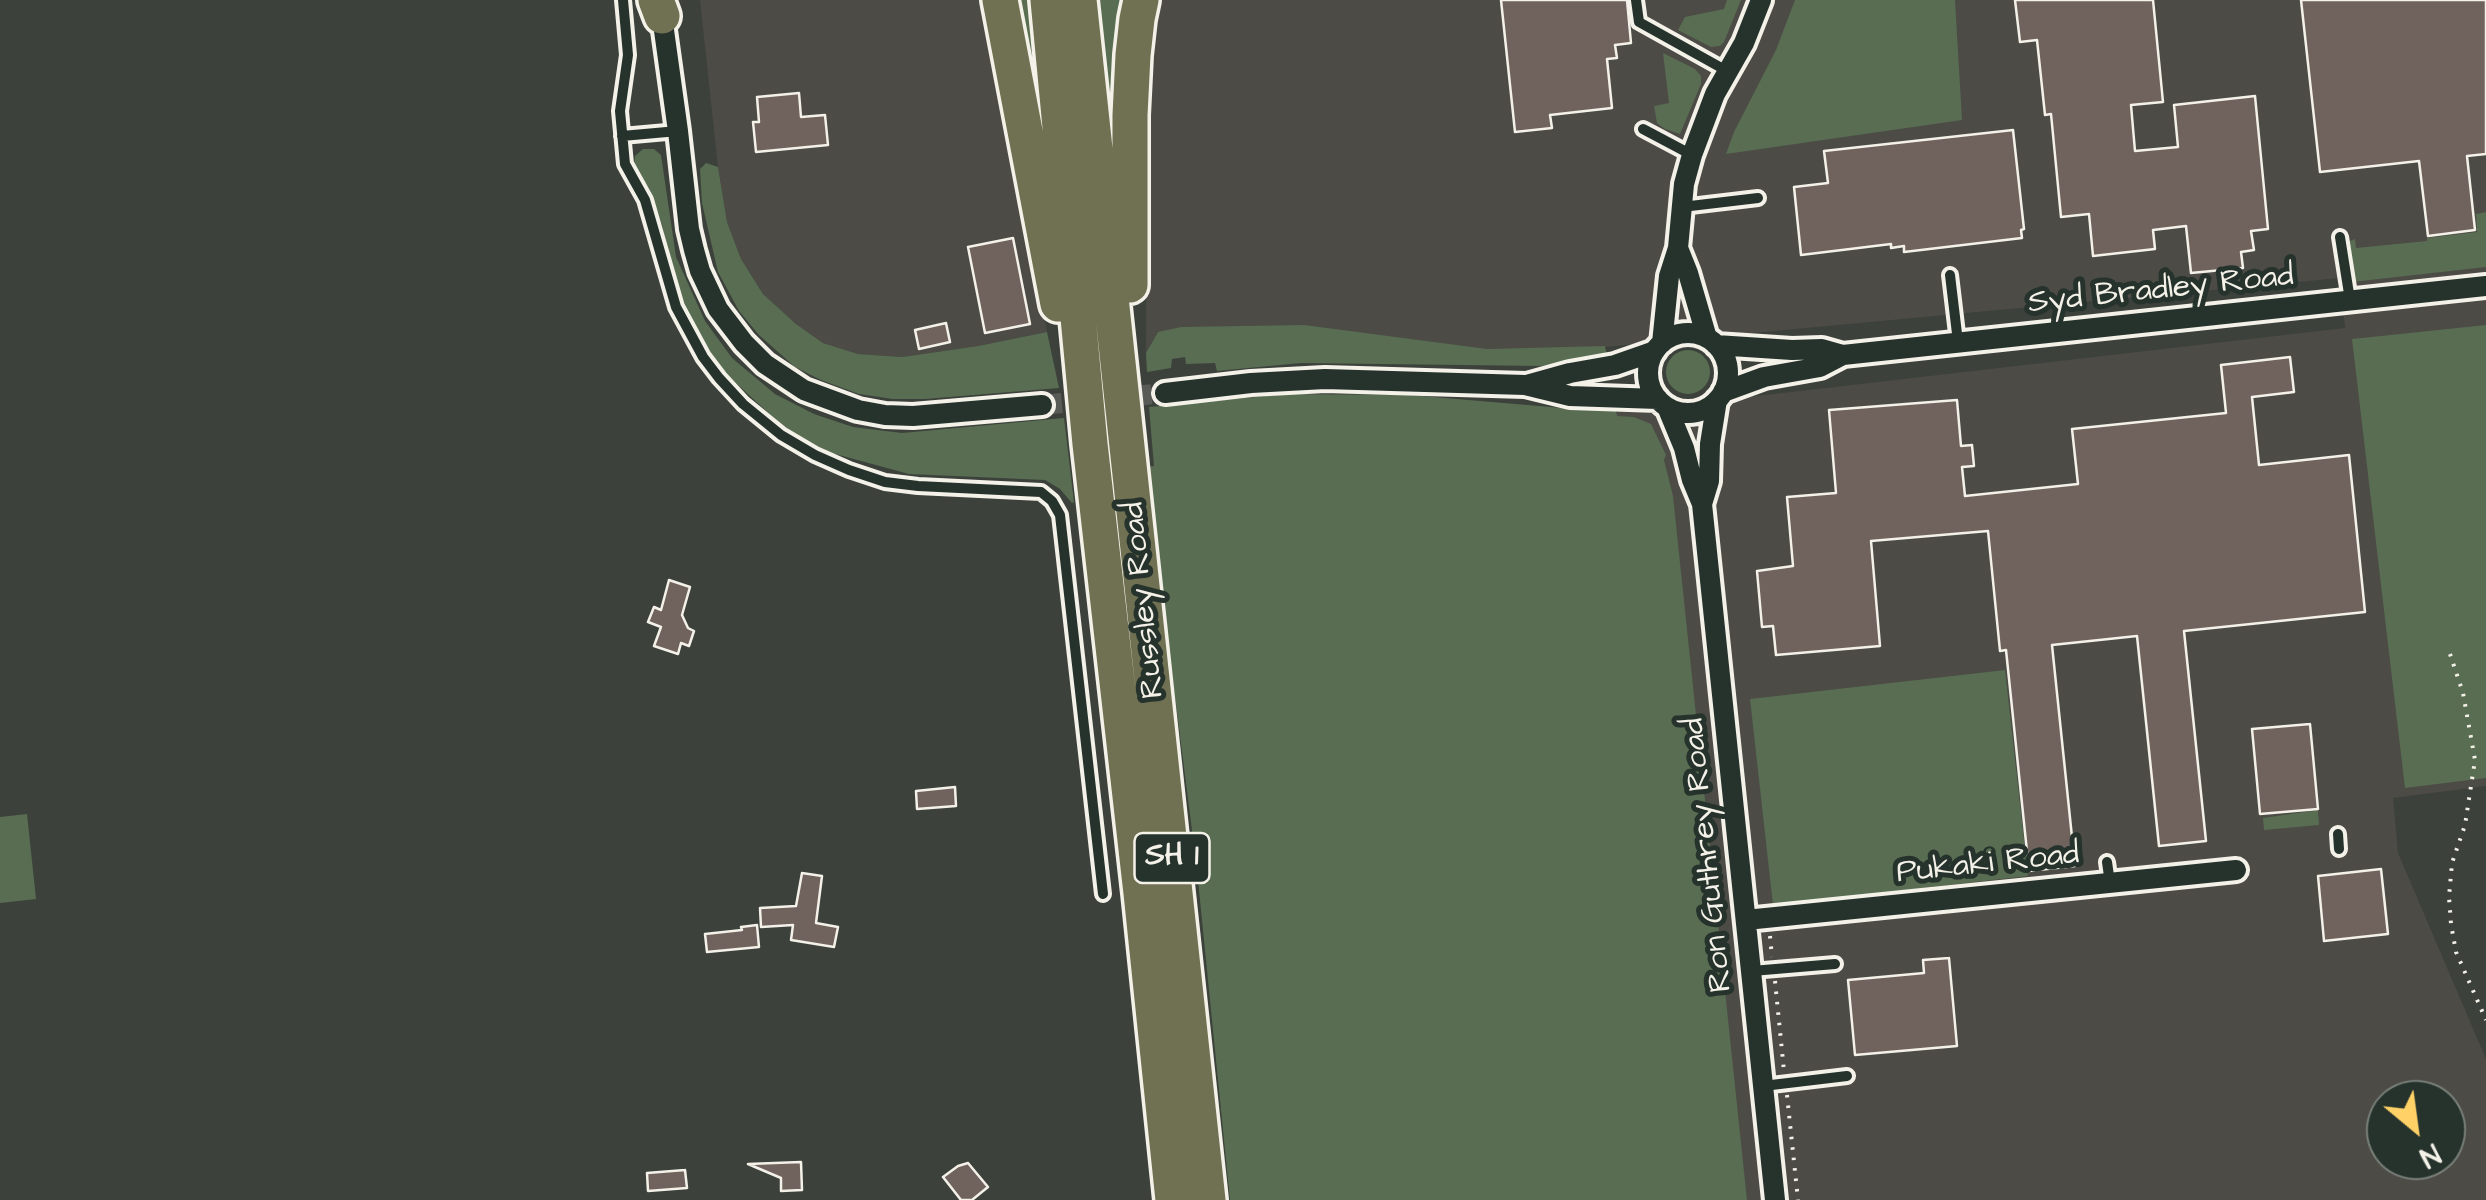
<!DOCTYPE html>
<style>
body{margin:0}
#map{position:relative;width:2486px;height:1200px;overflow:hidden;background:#3c413c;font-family:"Architects Daughter",sans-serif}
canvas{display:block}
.north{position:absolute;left:2366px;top:1080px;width:100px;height:100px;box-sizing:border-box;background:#26332d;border:2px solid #787f78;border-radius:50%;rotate:151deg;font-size:28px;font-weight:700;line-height:40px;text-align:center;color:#f4f1e8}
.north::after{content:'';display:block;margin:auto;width:35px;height:45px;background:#ffd166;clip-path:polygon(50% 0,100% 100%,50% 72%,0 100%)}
</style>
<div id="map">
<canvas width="2486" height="1200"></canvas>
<div class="north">N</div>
</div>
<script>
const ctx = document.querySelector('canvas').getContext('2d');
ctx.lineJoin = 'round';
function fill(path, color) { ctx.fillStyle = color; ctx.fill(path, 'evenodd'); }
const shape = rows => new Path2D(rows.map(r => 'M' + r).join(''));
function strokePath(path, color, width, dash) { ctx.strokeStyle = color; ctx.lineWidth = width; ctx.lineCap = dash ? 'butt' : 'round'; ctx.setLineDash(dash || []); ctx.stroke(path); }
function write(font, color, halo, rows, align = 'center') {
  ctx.font = font + ' "Architects Daughter",sans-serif'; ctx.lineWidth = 10; ctx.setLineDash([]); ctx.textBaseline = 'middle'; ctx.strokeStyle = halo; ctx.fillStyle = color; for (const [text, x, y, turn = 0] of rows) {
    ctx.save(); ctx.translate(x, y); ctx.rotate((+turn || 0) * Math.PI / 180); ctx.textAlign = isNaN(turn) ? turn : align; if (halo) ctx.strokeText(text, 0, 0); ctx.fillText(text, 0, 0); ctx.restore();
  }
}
const built = shape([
 [700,0,980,0,1047,332,978,346,902,357,858,354,823,343,796,324,763,294,741,259,727,222,718,167],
 [1162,0,2486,0,2486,786,2393,798,2398,853,2486,1059,2486,1200,1244,1200,1160,465,2345,328,2340,278,1593,348,1487,349,1158,332,1146,353,1147,79,1151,30],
 [2386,1100,2446,1100,2446,1160,2386,1160]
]);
const green = shape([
 [1010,0,1030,0,1040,81,1040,95,1029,97],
 [1098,0,1133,0,1113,140],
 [1727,0,1741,0,1724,42,1720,46,1711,47,1678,30,1685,17,1724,9],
 [1795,0,1955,0,1962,120,1726,154,1734,132,1776,50],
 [1663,53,1695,69,1701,76,1701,84,1680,134,1665,129,1657,123,1654,106,1669,103],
 [643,149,654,149,661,155,676,257,705,321,732,358,775,394,814,414,853,427,902,433,1064,418,1074,502,1072,503,1060,489,1045,480,909,474,828,452,786,429,715,364,692,321,676,285,662,225,650,190,639,175,634,163,635,156],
 [706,163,718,167,727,222,741,259,763,294,796,324,823,343,858,354,902,357,978,346,1047,332,1059,388,925,399,893,399,859,394,821,380,795,367,759,335,739,311,718,272,702,203,700,169],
 [2486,212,2486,267,2352,282,2348,247,2350,241,2355,239,2356,248,2427,241,2427,238,2477,232,2476,214],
 [1304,325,1487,349,1605,346,1607,357,1541,366,1301,363,1217,371,1215,363,1186,364,1185,357,1172,359,1171,368,1147,372,1146,353,1158,332,1181,327],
 [2486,325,2486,778,2405,788,2352,339],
 '1666 372a22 22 0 1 1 44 0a22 22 0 1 1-44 0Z',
 [1288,394,1410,395,1574,409,1615,406,1617,416,1634,417,1651,424,1666,455,1664,460,1673,496,1747,1200,1230,1200,1197,870,1146,467,1154,466,1149,407],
 [2005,670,2028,876,1773,905,1750,699],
 [2318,810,2319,825,2264,830,2263,818],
 [27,814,36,899,0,903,0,817]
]);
const building = shape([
 [1501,0,1627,0,1631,43,1615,45,1617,58,1607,59,1612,108,1550,115,1552,128,1515,132,1501,0],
 [2015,0,2153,0,2163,102,2131,105,2135,151,2178,147,2174,105,2255,96,2268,229,2251,231,2254,250,2241,252,2243,268,2191,273,2186,226,2153,230,2155,249,2093,256,2089,214,2061,217,2051,114,2045,115,2037,40,2020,42,2015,0],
 [2301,0,2486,0,2486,154,2467,156,2475,230,2428,236,2419,161,2320,172,2301,0],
 [799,93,801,117,825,115,828,145,756,152,753,122,759,122,757,97,799,93],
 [2013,130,2024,229,2021,230,2022,238,1904,252,1904,246,1891,248,1891,244,1801,255,1794,187,1828,183,1824,151,2013,130],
 [1013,238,1030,324,985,333,968,247,1013,238],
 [946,323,950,342,919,349,915,330,946,323],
 [2290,357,2294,392,2252,397,2259,465,2349,455,2365,612,2184,631,2206,841,2159,846,2137,636,2052,645,2075,866,2029,871,2006,650,2000,651,1988,531,1871,541,1880,646,1776,655,1773,626,1762,627,1757,571,1793,566,1787,497,1836,493,1829,410,1957,400,1961,446,1972,445,1974,466,1962,467,1965,496,2078,484,2072,429,2226,413,2221,365,2290,357],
 [669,580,690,587,682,615,688,628,694,631,689,646,681,643,678,654,654,646,661,627,648,622,654,607,661,610,669,580],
 [2310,724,2318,809,2260,814,2252,729,2310,724],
 [955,787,956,806,917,809,916,791,955,787],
 [2381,869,2388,934,2324,941,2318,876,2381,869],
 [802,873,822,876,816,923,838,927,834,947,791,940,793,925,761,927,760,908,796,906,802,873],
 [757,925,759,947,707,952,705,934,742,930,741,927,757,925],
 [1949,958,1957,1046,1855,1055,1848,980,1924,973,1923,960,1949,958],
 [801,1162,802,1190,781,1191,781,1178,748,1164,801,1162],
 [968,1163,988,1187,972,1200,961,1200,943,1177,958,1166,968,1163],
 [685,1170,687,1188,648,1191,647,1173,685,1170]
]);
const streetTunnel = shape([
 [1042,405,1165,393]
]);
const path = shape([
 [2450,654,2463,693,2475,760,2465,825,2452,863,2449,897,2451,924,2456,952,2486,1020],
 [1770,936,1772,957],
 [1775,981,1784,1071],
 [1787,1095,1798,1200]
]);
const lane = shape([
 [623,0,628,55,620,111,625,164,645,200,676,307,703,357,719,378,743,404,781,435,815,455,849,470,885,482,918,486,1041,492,1052,501,1060,515,1103,894],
 [1636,0,1639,22,1727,71],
 [1643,129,1692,155],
 [622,136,678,131],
 [1682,207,1758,198],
 [2340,237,2350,300],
 [1950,275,1958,342],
 [2338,834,2339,849],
 [2107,862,2110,883],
 [1752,971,1835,964],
 [1763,1086,1847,1076]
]);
const street = shape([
 [662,16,678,131,689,229,694,250,700,271,718,309,744,343,765,364,804,390,858,410,885,415,913,416,1042,405],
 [1678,248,1688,273,1707,338],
 '1648 373a40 40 0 1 1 80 0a40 40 0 1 1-80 0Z',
 [1662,343,1669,276,1678,248,1684,184,1692,155,1715,94,1744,43,1761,0],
 [1716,345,1792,350,1822,349,1843,355],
 [1527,385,1570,373,1615,365,1655,351],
 [1723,392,1764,377,1820,367,1843,355,2486,286],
 [1165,393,1251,383,1325,379,1525,385,1570,396,1658,399],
 [1667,407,1684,448,1692,480,1702,504,1775,1200],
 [1702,504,1709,481,1710,444,1717,400],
 [1746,920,2236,870]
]);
const highway = shape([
 [656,0,662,16],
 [1000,0,1058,304],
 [1048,0,1090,444,1141,893,1173,1200],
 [1079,0,1208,1200],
 [1130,285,1130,115,1133,55,1137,19,1141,0]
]);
const shields = [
 [1172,858,75]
];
const shieldNames = [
 ["SH 1",1172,858]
];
const streetNames = [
 ["Syd Bradley Road",2161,291,-6],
 ["Russley Road",1145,600,-96],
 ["Ron Guthrey Road",1709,855,-96],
 ["Pukaki Road",1988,865,-6]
];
fill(built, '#4c4b46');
fill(green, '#586d51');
fill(building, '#70635e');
strokePath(building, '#f4f1e8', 2.5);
strokePath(streetTunnel, '#585b56', 20, [20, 10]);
strokePath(lane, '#f4f1e8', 18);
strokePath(street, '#f4f1e8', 28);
strokePath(highway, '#f4f1e8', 42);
strokePath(path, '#f4f1e8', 4, [2.5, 8]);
strokePath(lane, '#26332d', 10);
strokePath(street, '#26332d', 20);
strokePath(highway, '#707052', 35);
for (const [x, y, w] of shields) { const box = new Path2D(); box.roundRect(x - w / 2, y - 25, w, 50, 8); ctx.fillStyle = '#26332d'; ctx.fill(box); strokePath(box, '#f4f1e8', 2.5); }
write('bold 30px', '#f4f1e8', null, shieldNames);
write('32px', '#f4f1e8', '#26332d', streetNames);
</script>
